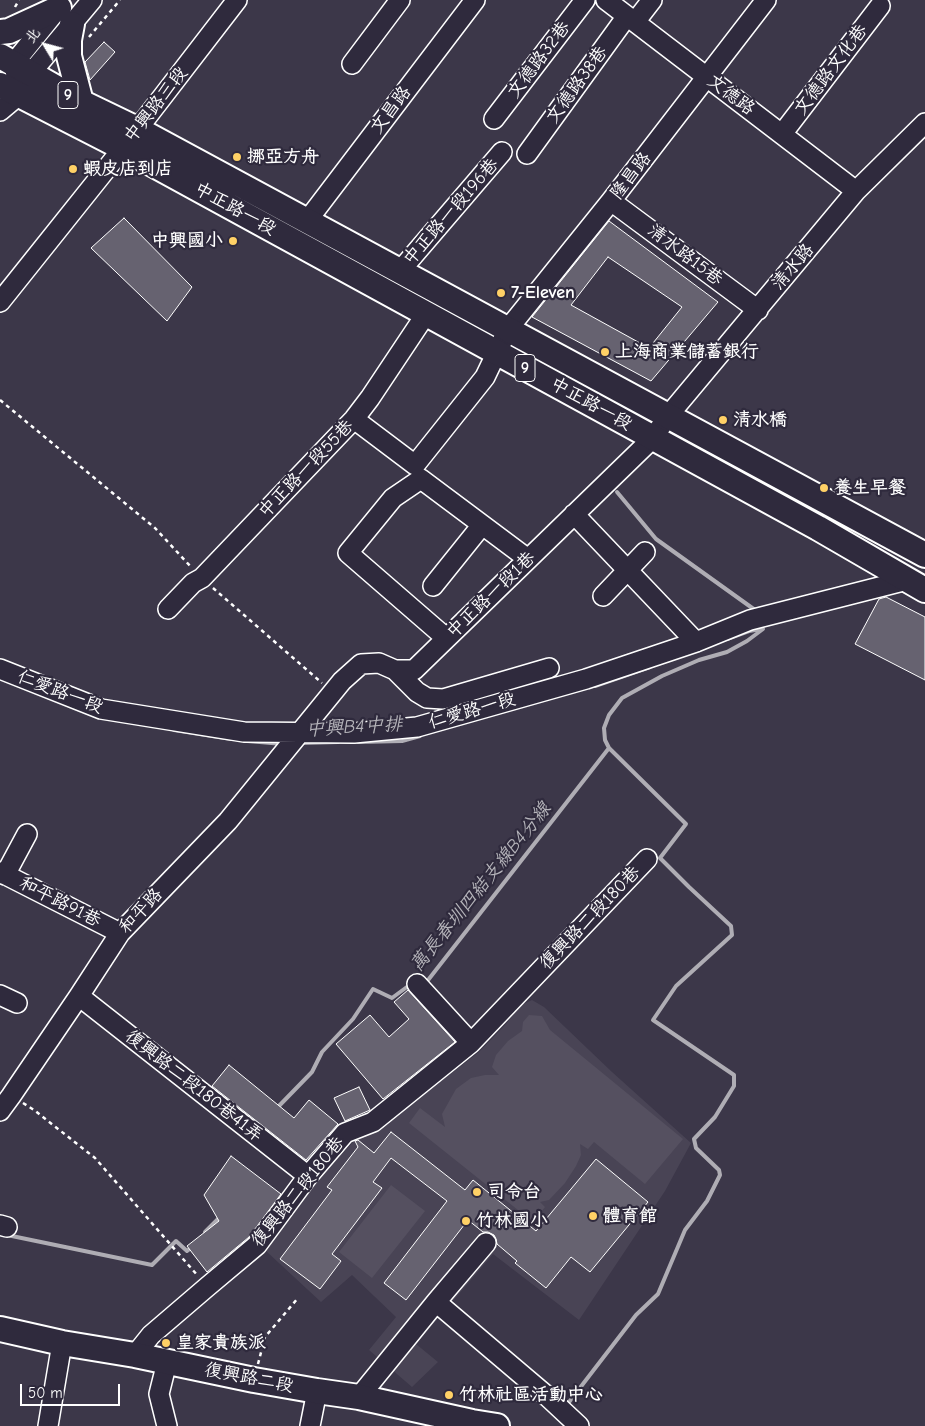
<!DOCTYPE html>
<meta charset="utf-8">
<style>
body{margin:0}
#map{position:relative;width:925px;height:1426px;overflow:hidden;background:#3c3749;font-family:"Comic Neue","LXGW WenKai TC",sans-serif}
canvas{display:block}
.north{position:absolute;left:20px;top:20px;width:50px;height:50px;-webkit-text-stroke:4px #2f2a3d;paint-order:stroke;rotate:307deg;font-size:14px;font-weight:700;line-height:20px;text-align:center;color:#fff}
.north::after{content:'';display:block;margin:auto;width:18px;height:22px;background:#fff;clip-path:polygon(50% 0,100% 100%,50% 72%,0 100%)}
.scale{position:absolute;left:20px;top:1384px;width:100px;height:22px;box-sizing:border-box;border:2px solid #fff;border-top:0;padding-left:6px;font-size:15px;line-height:18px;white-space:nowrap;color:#fff;-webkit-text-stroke:4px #2f2a3d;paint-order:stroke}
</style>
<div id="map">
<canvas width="925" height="1426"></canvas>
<div class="north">北</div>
<div class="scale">50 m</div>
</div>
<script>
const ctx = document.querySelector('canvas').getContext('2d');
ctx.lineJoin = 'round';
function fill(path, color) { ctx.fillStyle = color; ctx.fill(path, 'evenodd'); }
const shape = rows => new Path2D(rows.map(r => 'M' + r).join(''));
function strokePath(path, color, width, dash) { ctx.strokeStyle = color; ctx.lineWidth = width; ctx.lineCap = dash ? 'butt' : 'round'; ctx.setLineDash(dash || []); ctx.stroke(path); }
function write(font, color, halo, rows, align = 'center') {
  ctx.font = font + ' "Comic Neue","LXGW WenKai TC",sans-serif'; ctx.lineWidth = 4.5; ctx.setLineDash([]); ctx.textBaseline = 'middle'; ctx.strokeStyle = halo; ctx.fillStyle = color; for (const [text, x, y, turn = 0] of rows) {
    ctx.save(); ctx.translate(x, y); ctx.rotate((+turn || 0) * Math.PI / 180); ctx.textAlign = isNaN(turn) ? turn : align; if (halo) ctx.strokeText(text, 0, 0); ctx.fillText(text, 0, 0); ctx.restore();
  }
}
const built = shape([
 [532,1000,544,1007,612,1072,691,1143,665,1191,579,1320,493,1254,416,1344,438,1362,412,1387,369,1350,396,1317,352,1275,321,1302,266,1251,315,1182,357,1138,386,1123,479,1052,506,1024,519,1006]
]);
const green = shape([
 [529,1015,542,1016,550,1030,683,1139,645,1184,594,1142,588,1149,580,1144,581,1155,576,1166,565,1183,549,1200,540,1202,545,1207,533,1222,409,1123,420,1108,445,1127,442,1114,456,1089,471,1078,485,1075,499,1075,492,1067,496,1055,508,1041,522,1031,523,1022],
 [391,1185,425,1211,372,1278,339,1252]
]);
const stream = shape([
 [617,492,656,539,755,610],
 [727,639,749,631,761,629],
 [595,686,650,667],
 [174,730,231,739],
 [248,741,283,744],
 [358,742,402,741,420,736],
 [300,743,338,742],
 [425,984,609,748],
 [278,1109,277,1108,312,1072,322,1052,353,1019,373,989,392,998,411,984],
 [205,1232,221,1216],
 [7,1235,152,1265,176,1241,187,1251,192,1247],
 [566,1406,636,1315,658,1294,685,1230,707,1201,720,1175,719,1170,696,1148,694,1139,715,1117,734,1086,734,1075,653,1020,676,986,732,935,731,926,689,887,660,858,686,824,609,748,605,740,604,728,609,715,622,698,662,676,699,660,727,652,747,641,763,629]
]);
const building = shape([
 [104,42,115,52,90,80,85,62,104,42],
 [124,218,192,287,167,321,91,248,124,218],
 [609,221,718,302,651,381,532,317,609,221],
 [608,257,682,307,649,348,571,305,608,257],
 [886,597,925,617,925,680,855,644,879,599,886,597],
 [408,990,455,1042,383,1099,336,1044,370,1015,389,1037,409,1019,394,1002,408,990],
 [229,1065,294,1118,309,1100,338,1124,306,1160,212,1086,229,1065],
 [359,1087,370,1110,345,1121,334,1098,359,1087],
 [391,1132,465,1190,473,1180,536,1231,596,1159,648,1202,590,1272,571,1257,546,1288,515,1263,517,1261,497,1244,496,1239,494,1235,488,1232,483,1232,468,1220,406,1300,384,1283,447,1201,391,1158,373,1182,382,1188,332,1254,341,1261,320,1289,280,1259,332,1190,327,1187,358,1147,355,1141,358,1140,374,1153,391,1132],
 [231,1156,281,1194,249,1237,207,1272,187,1246,219,1221,204,1195,231,1156]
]);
const path = shape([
 [15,7,19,0],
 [89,37,120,0],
 [0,400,155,528,191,567],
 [213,588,322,683],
 [23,1103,34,1110,95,1158,198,1276],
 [258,1364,265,1337,298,1298]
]);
const minor = shape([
 [606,0,856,191],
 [635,22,652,0],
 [352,64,400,0],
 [16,76,14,63,56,11],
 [0,111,19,95,31,73,92,0],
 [494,119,585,0],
 [782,134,880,6],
 [527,154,627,16],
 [611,201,758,310],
 [307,221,475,0],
 [400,271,502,152],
 [0,302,123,148,237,0],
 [354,419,415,465,485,377,508,329,611,201,766,0],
 [574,514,696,642],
 [433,586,482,525],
 [603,596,645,552],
 [168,609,193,583,202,578,354,419,370,398,426,314],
 [446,638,348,553,393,498,421,479,528,559],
 [0,669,101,709,244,732,354,733,417,727,586,679,696,642,750,620,907,580],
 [395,670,417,692,427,698,443,699,549,668],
 [0,872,120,933],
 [5,875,27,834],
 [417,984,471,1043],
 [0,995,17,1003],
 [79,996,308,1176],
 [0,1111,11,1096,79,996,120,933,228,821,342,681,361,664,379,663,395,670,414,670,653,438,668,416,856,191,925,123],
 [0,1225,7,1227],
 [436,1302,548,1397,579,1426],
 [135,1355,151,1335,207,1287,257,1245,308,1176,345,1133,373,1122,471,1043,647,859],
 [167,1362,159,1394,167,1426],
 [359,1397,436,1302,486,1243],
 [48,1426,62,1343],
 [310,1426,317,1391]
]);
const major = shape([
 [72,24,69,40,69,56,81,102],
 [0,32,9,31,59,8],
 [0,56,81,102,137,129,925,555],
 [0,85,123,148,818,528,925,590],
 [0,1329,62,1343,135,1355,254,1380,317,1391,359,1397,472,1422,497,1426]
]);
const markers = [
 [237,157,5,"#ffd166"],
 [73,169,5,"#ffd166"],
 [233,241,5,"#ffd166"],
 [501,293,5,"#ffd166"],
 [605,352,5,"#ffd166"],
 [723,420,5,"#ffd166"],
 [824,488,5,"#ffd166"],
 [477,1192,5,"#ffd166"],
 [593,1216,5,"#ffd166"],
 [466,1221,5,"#ffd166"],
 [166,1343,5,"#ffd166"],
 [449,1395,5,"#ffd166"]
];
const shields = [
 [68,95,20],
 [525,368,20]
];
const shieldNames = [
 ["9",68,95],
 ["9",525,368]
];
const streetNames = [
 ["文德路32巷",539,60,-53],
 ["文德路文化巷",831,70,-53],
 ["文德路38巷",577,85,-54],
 ["文德路",731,95,37],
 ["中興路三段",156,105,-52],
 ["文昌路",391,110,-53],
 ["隆昌路",631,176,-52],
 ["中正路一段",235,209,29],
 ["中正路一段196巷",451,212,-49],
 ["清水路15巷",685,255,37],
 ["清水路",793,267,-50],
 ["中正路一段",591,404,29],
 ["中正路一段55巷",306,469,-46],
 ["中正路一段1巷",491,595,-44],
 ["仁愛路一段",60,692,21],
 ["仁愛路一段",472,711,-16],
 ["和平路91巷",60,902,27],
 ["和平路",141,911,-47],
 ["復興路二段180巷",590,918,-46],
 ["復興路二段180巷41弄",194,1086,38],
 ["復興路二段180巷",298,1192,-51],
 ["復興路二段",249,1378,11]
];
const poiNames = [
 ["挪亞方舟",247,157],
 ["蝦皮店到店",83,169],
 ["中興國小",223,241,"right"],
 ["7-Eleven",511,293],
 ["上海商業儲蓄銀行",615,352],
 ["清水橋",733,420],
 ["養生早餐",834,488],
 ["司令台",487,1192],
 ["體育館",603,1216],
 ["竹林國小",476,1221],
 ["皇家貴族派",176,1343],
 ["竹林社區活動中心",459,1395]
];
const waterNames = [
 ["中興B4中排",354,727,-3],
 ["萬長春圳四結支線B4分線",481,887,-51]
];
fill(built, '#494455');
fill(green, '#555060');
strokePath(stream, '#afadb4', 4);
fill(building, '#666270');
strokePath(building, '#fff', 1);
strokePath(minor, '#fff', 22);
strokePath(major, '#fff', 28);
strokePath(path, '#fff', 2.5, [4, 4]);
strokePath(minor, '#2f2a3d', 19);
strokePath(major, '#2f2a3d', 24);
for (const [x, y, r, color] of markers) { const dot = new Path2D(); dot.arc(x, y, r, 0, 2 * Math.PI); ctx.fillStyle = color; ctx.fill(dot); strokePath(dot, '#2f2a3d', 2); }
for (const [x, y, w] of shields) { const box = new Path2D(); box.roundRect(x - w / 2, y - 13.5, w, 27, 4); ctx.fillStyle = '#2f2a3d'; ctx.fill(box); strokePath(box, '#fff', 1); }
write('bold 16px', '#fff', null, shieldNames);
write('18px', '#fff', '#2f2a3d', streetNames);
write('bold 18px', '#fff', '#2f2a3d', poiNames, 'left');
write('italic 19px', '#b5b4ba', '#2f2a3d', waterNames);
</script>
